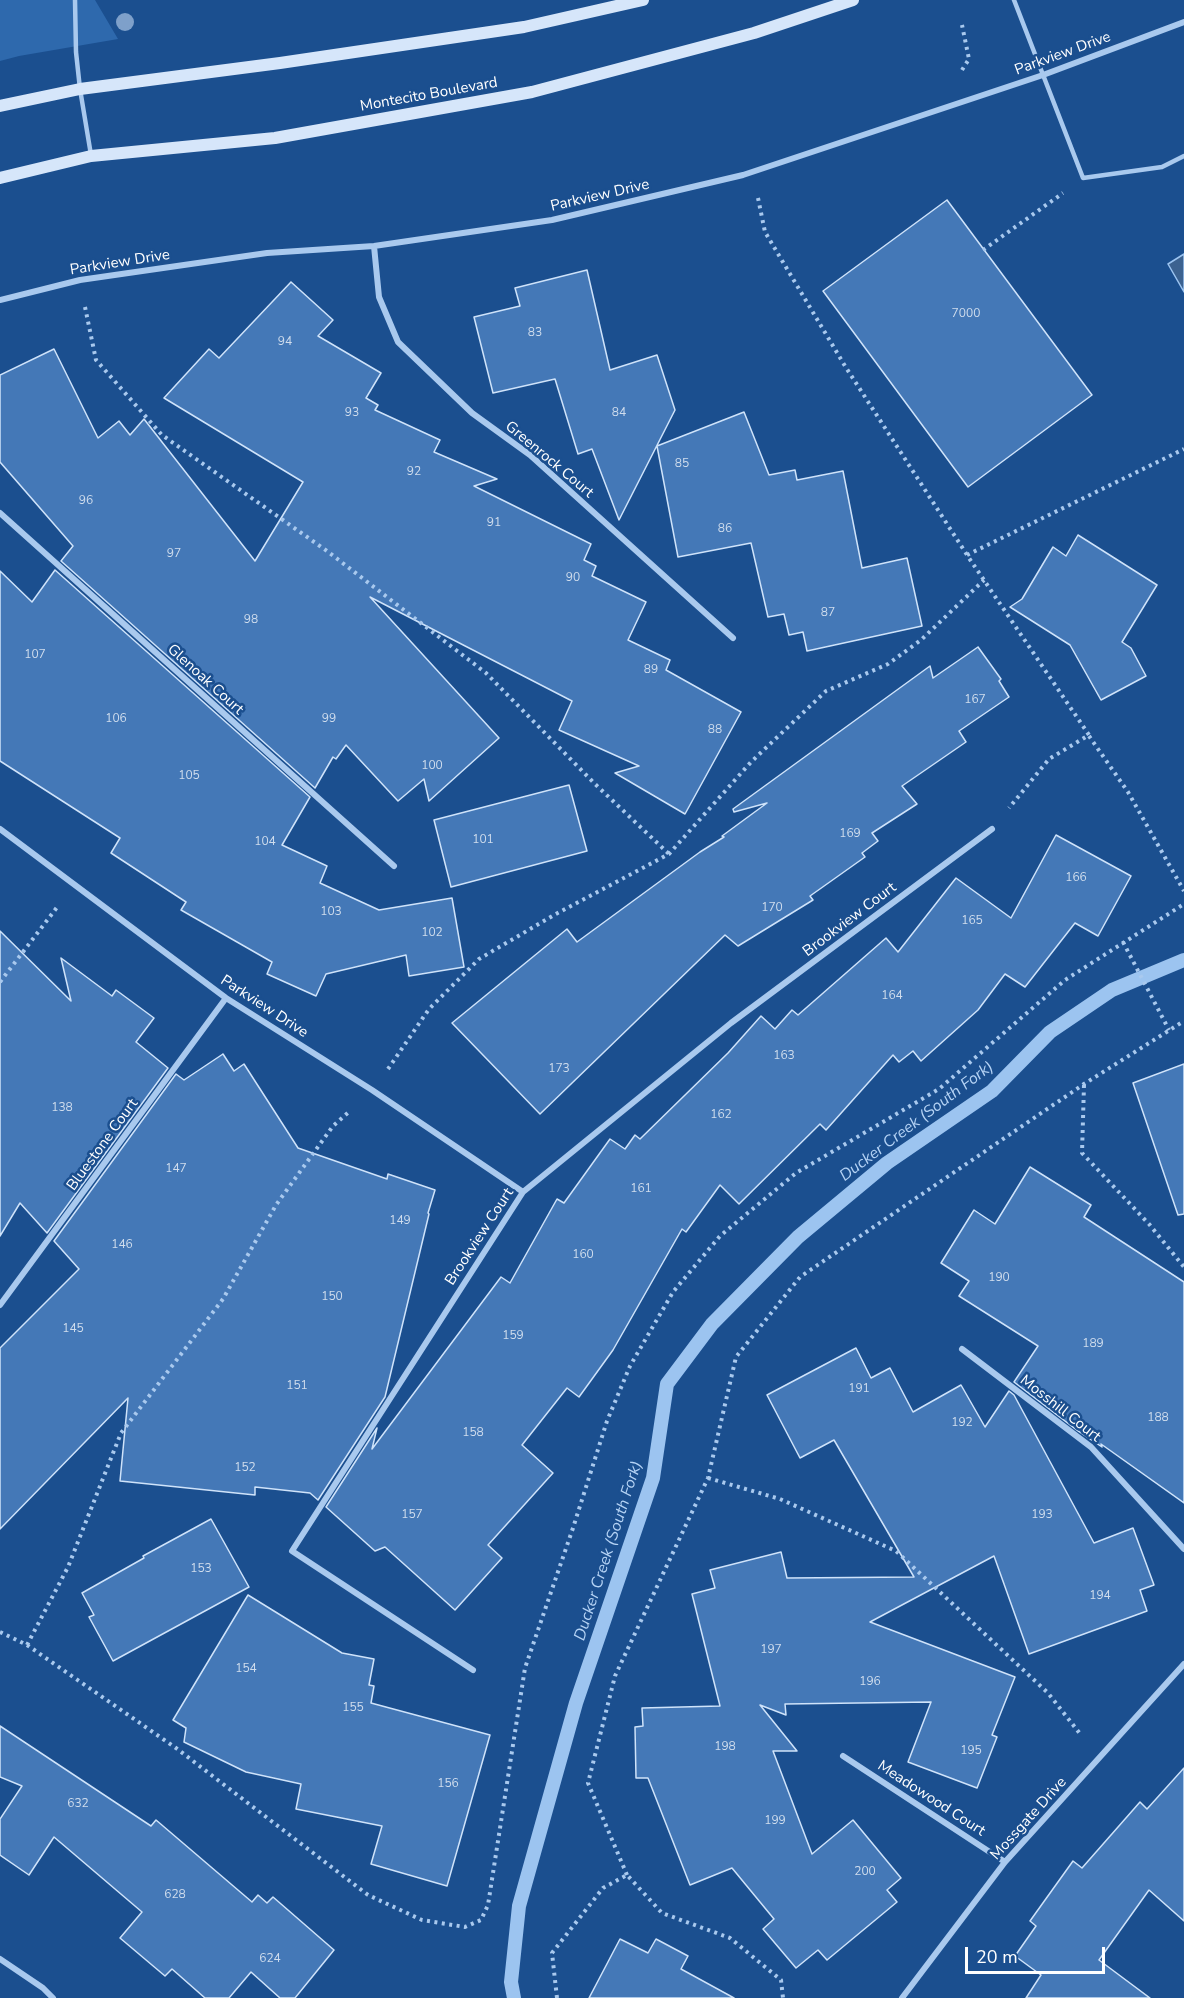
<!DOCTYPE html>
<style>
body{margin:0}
#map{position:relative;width:1184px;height:1998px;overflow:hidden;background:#1b4f8f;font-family:"Nunito Sans",sans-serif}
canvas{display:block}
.scale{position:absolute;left:965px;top:1947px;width:140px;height:27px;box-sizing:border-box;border:3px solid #fff;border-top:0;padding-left:8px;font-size:18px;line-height:21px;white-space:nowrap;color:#fff;-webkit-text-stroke:4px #1b4f8f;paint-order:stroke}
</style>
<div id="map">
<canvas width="1184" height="1998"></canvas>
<div class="scale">20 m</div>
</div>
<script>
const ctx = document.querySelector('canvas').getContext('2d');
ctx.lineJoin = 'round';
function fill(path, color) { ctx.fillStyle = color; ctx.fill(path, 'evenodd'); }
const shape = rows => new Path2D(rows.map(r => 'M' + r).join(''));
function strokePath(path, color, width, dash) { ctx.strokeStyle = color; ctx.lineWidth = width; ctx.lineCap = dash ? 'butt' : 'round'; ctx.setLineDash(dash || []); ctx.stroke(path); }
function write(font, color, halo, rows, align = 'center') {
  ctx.font = font + ' "Nunito Sans",sans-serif'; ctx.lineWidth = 5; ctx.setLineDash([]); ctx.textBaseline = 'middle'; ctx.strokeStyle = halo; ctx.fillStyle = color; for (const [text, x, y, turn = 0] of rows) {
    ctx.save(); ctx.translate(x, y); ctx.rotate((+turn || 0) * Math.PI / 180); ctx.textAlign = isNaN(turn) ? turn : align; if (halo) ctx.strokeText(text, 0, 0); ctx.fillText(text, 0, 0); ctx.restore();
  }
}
const green = shape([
 [0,0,95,0,118,39,19,56,0,61]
]);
const water = shape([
 [1184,254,1184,292,1168,264,1184,254]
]);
const stream = shape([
 [514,1998,511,1982,519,1906,576,1703,653,1478,667,1384,712,1324,798,1237,887,1163,992,1091,1050,1032,1112,990,1184,960]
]);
const building = shape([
 [947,200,1092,395,968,487,823,291,947,200],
 [587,270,610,370,657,355,675,410,619,520,592,449,578,454,555,379,493,393,474,317,520,306,515,288,587,270],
 [291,282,333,320,318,336,381,373,366,398,378,405,375,410,440,440,434,452,497,479,474,486,591,544,584,560,596,566,592,576,646,602,628,640,670,660,666,670,741,712,685,814,615,773,639,766,559,730,572,701,370,597,499,738,429,801,424,779,398,801,346,745,336,759,333,757,315,788,61,561,73,546,0,462,0,375,54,349,98,438,119,421,130,435,144,419,255,561,303,482,164,398,209,349,219,358,291,282],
 [744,412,769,475,795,470,797,480,843,471,862,568,907,558,922,626,807,651,803,632,789,635,784,614,768,617,751,543,678,557,657,446,744,412],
 [1078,535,1157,585,1122,642,1131,648,1146,676,1101,700,1070,645,1010,607,1022,599,1053,547,1066,556,1078,535],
 [55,570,310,797,282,845,327,866,320,883,379,910,452,898,464,967,409,976,406,955,326,974,316,996,267,974,272,962,181,910,186,902,111,853,120,838,0,761,0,571,32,602,55,570],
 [978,647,1001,679,999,681,1009,697,959,731,966,742,902,786,917,804,872,833,878,841,862,853,865,857,810,896,813,900,738,946,725,935,540,1114,452,1023,567,929,577,942,700,852,724,837,722,836,767,803,734,812,733,809,930,666,933,678,978,647],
 [569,785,587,851,451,887,434,820,569,785],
 [1056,835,1131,876,1098,936,1075,923,1025,987,1005,974,978,1010,921,1061,913,1051,899,1062,893,1055,826,1130,820,1124,739,1204,720,1185,686,1232,682,1229,613,1350,579,1397,567,1388,522,1445,553,1473,488,1545,502,1558,455,1610,385,1547,375,1551,326,1507,377,1428,372,1449,501,1277,510,1283,557,1199,564,1203,610,1139,625,1149,635,1135,640,1139,728,1053,761,1016,775,1029,792,1010,798,1015,886,938,898,952,956,878,1011,918,1056,835],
 [0,931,71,1001,61,958,112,996,116,990,154,1018,136,1042,168,1068,47,1233,20,1203,0,1236,0,931],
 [223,1054,234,1071,244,1064,298,1148,387,1179,388,1174,435,1190,428,1213,429,1214,385,1397,318,1500,310,1493,255,1487,255,1495,120,1481,128,1398,0,1529,0,1348,79,1269,54,1241,176,1074,184,1080,223,1054],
 [1184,1064,1184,1214,1178,1215,1133,1083,1184,1064],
 [1030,1167,1091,1205,1084,1217,1184,1282,1184,1503,1101,1444,1102,1447,1078,1431,1014,1382,1038,1346,959,1296,969,1281,941,1263,974,1210,995,1224,1030,1167],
 [856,1348,871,1378,890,1368,913,1412,961,1385,985,1427,1009,1391,1014,1395,1094,1543,1133,1528,1154,1585,1140,1590,1147,1611,1029,1654,994,1556,870,1622,1015,1677,992,1735,997,1737,977,1788,908,1762,931,1702,785,1704,786,1715,760,1705,797,1751,773,1751,812,1854,853,1820,901,1878,887,1890,897,1902,827,1960,818,1950,796,1968,763,1929,774,1919,732,1868,690,1885,648,1778,636,1778,635,1727,643,1726,642,1708,720,1706,692,1594,715,1588,710,1570,781,1552,787,1578,914,1577,834,1440,800,1458,767,1395,856,1348],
 [211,1519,249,1587,113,1661,89,1617,94,1615,82,1593,144,1558,143,1556,211,1519],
 [248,1595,342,1653,374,1659,369,1685,374,1686,371,1703,490,1735,447,1886,371,1864,382,1826,296,1809,301,1784,246,1772,184,1742,186,1728,173,1720,248,1595],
 [0,1726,151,1826,156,1820,252,1902,258,1895,267,1903,273,1897,334,1950,295,1998,280,1998,251,1972,229,1998,205,1998,172,1969,165,1976,120,1938,142,1912,54,1837,29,1875,0,1855,0,1819,22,1786,0,1777,0,1726],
 [1184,1768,1184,1921,1149,1890,1099,1960,1150,1998,1026,1998,1041,1975,1015,1956,1036,1926,1030,1921,1073,1861,1082,1868,1140,1802,1147,1809,1184,1768],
 [620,1939,648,1953,656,1939,688,1956,681,1969,734,1998,589,1998,620,1939]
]);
const path = shape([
 [962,70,969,59,962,25],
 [758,198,765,232,845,366,969,558,1089,735,1049,759,1009,808],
 [983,250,1063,193],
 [85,307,96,360,162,435,327,551,486,673,595,784,669,854],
 [967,555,1184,449],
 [1089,736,1128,792,1184,891],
 [1123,942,1169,1030],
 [0,982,58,906],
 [388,1069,429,1009,479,959,554,915,669,854,751,762,826,691,888,664,921,640,984,580],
 [1084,1085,1082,1153,1149,1224,1184,1267],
 [708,1478,780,1499,896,1551,1048,1693,1081,1735],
 [0,1632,27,1645,68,1567,121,1433,223,1299,276,1205,333,1126,351,1110],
 [27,1645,176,1748,368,1895,422,1920,465,1927,481,1920,488,1905,525,1668,573,1528,607,1421,630,1366,673,1292,720,1236,796,1173,939,1089,1065,980,1184,904],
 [627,1875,588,1783,615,1676,708,1478,736,1357,800,1277,1084,1084,1184,1021],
 [557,1998,552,1953,603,1888,627,1875,662,1913,730,1938,781,1980,783,1998]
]);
const service = shape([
 [75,0,76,52,80,89,91,155],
 [1014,0,1083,178,1162,167,1184,156]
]);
const minor = shape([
 [374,246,379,297,398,342,472,413,530,455,733,638],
 [0,300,80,280,267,253,374,246,552,220,743,175,1043,75,1184,22],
 [0,513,394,866],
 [0,829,226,998,372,1090,523,1192],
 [0,1305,226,998],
 [962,1349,1091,1447,1184,1549],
 [473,1670,292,1551,523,1192,731,1023,992,829],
 [843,1756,1005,1862],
 [0,1959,43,1988,53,1998],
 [902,1998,1005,1862,1184,1664]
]);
const secondary = shape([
 [0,106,80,89,280,63,524,27,643,0],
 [0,178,91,156,275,138,532,92,754,33,853,0]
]);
const trees = [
 [125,22]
];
const numberNames = [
 ["7000",966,314],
 ["83",535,333],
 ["94",285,342],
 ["93",352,413],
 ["84",619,413],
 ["85",682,464],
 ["92",414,472],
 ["96",86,501],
 ["91",494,523],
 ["86",725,529],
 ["97",174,554],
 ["90",573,578],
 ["87",828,613],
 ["98",251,620],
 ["107",35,655],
 ["89",651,670],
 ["167",975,700],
 ["106",116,719],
 ["99",329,719],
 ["88",715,730],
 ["100",432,766],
 ["105",189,776],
 ["169",850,834],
 ["101",483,840],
 ["104",265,842],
 ["166",1076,878],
 ["170",772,908],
 ["103",331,912],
 ["165",972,921],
 ["102",432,933],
 ["164",892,996],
 ["163",784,1056],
 ["173",559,1069],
 ["138",62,1108],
 ["162",721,1115],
 ["147",176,1169],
 ["161",641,1189],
 ["149",400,1221],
 ["146",122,1245],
 ["160",583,1255],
 ["190",999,1278],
 ["150",332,1297],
 ["145",73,1329],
 ["159",513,1336],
 ["189",1093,1344],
 ["151",297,1386],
 ["191",859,1389],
 ["188",1158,1418],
 ["192",962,1423],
 ["158",473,1433],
 ["152",245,1468],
 ["157",412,1515],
 ["193",1042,1515],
 ["153",201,1569],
 ["194",1100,1596],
 ["197",771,1650],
 ["154",246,1669],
 ["196",870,1682],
 ["155",353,1708],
 ["198",725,1747],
 ["195",971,1751],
 ["156",448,1784],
 ["632",78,1804],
 ["199",775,1821],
 ["200",865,1872],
 ["628",175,1895],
 ["624",270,1959]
];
const streetNames = [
 ["Parkview Drive",1063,54,-20],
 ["Montecito Boulevard",429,95,-10],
 ["Parkview Drive",600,196,-13],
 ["Parkview Drive",120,263,-9],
 ["Greenrock Court",549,460,40],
 ["Glenoak Court",205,680,42],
 ["Brookview Court",850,920,-37],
 ["Parkview Drive",264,1007,33],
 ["Bluestone Court",103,1145,-54],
 ["Brookview Court",480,1237,-57],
 ["Mosshill Court",1060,1409,38],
 ["Meadowood Court",931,1799,33],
 ["Mossgate Drive",1029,1819,-48]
];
const waterNames = [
 ["Ducker Creek (South Fork)",917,1122,-37],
 ["Ducker Creek (South Fork)",609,1551,-72]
];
fill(green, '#2e69ad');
fill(water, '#3c6290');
strokePath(water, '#9cc4f0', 1.5);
strokePath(stream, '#9cc4f0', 14);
fill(building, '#4478b7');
strokePath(building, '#cfe3fa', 1.5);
strokePath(path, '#a9c9ee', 4, [3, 4.5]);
strokePath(service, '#a9c9ee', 4.5);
strokePath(minor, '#a9c9ee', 6);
strokePath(secondary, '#d6e6fa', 12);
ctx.fillStyle = '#7ea0ca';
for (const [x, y] of trees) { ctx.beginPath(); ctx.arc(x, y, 9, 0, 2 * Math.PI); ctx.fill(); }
write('12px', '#d0dded', null, numberNames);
write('15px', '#fff', '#1b4f8f', streetNames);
write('italic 16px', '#b5d3f5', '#1b4f8f', waterNames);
</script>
